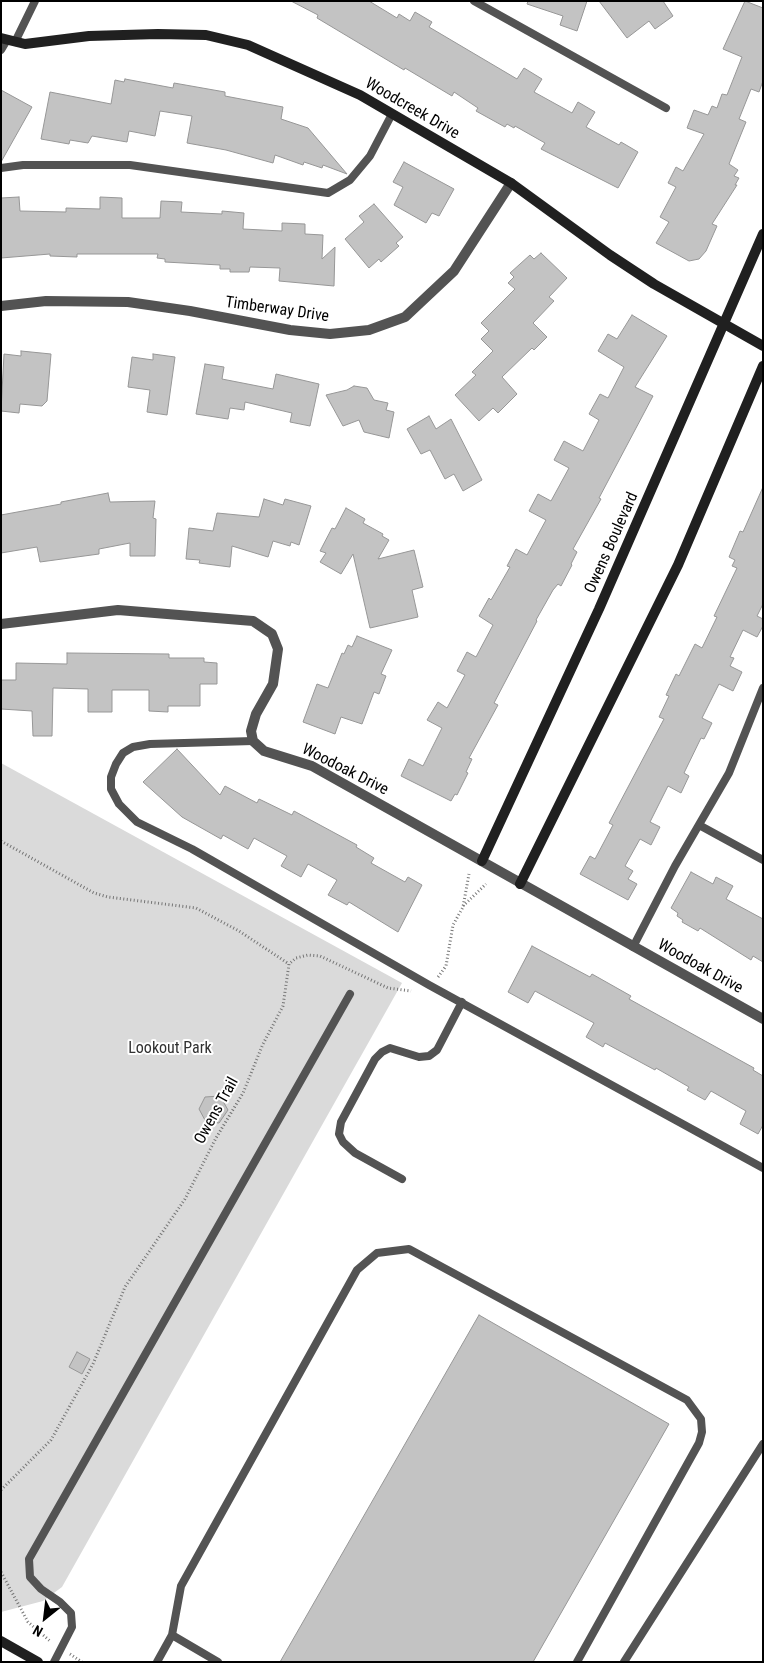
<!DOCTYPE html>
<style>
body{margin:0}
#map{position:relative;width:764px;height:1663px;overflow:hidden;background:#fff;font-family:"Roboto Condensed",sans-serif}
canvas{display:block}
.frame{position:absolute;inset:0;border:2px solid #000;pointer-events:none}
.north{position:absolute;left:20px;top:1593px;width:50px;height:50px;-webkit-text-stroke:4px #fff;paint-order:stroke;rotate:209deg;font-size:14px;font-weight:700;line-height:20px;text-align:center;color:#000}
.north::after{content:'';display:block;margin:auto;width:18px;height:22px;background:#000;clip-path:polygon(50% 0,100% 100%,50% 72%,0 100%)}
</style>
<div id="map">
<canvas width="764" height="1663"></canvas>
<div class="frame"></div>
<div class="north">N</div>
</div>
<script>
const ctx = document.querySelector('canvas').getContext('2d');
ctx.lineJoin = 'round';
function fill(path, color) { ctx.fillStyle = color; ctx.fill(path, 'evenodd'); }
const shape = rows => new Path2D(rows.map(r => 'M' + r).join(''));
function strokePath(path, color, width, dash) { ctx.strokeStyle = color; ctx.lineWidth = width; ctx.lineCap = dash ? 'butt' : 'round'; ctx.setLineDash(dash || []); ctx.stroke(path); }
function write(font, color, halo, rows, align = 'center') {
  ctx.font = font + ' "Roboto Condensed",sans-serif'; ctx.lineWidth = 4; ctx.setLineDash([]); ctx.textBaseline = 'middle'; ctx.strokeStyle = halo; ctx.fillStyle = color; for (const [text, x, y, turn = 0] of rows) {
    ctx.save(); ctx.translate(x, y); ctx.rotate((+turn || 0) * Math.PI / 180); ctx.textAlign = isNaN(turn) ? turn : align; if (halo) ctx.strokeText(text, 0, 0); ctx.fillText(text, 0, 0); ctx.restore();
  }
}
const green = shape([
 [1,763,402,983,62,1587,43,1601,1,1612]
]);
const building = shape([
 [291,1,369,1,397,18,399,14,410,21,415,12,432,22,429,27,517,79,524,68,542,79,534,92,572,113,578,102,595,112,586,127,619,145,621,142,638,152,618,188,541,149,545,143,515,126,514,128,507,124,505,127,476,111,478,108,454,92,452,96,405,68,404,70,317,18,318,15,291,1],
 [528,1,587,1,577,31,560,25,563,16,527,4,528,1],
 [599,1,663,1,673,16,655,29,649,21,627,38,599,1],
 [745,1,763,8,763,81,759,92,751,89,739,119,746,122,729,164,738,170,734,176,739,178,735,185,737,185,712,224,717,226,706,251,699,259,689,261,656,243,669,222,660,217,676,187,668,183,676,167,683,171,704,134,687,128,694,110,708,115,712,106,717,108,722,94,727,95,742,57,723,49,745,1],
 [125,79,173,88,174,83,225,92,225,96,283,107,281,119,308,128,347,174,323,165,322,168,304,162,303,165,275,155,273,163,226,150,187,143,192,116,160,111,155,136,129,131,127,142,92,136,88,143,70,140,69,144,41,139,50,92,111,104,115,80,124,82,125,79],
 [1,90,32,107,1,162,1,90],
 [404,162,454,189,439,216,432,213,426,223,394,205,403,187,393,182,404,162],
 [19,197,20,211,66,212,66,208,100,209,100,197,122,198,122,218,160,218,161,201,182,202,181,212,222,214,222,211,244,213,243,229,282,231,282,223,305,224,305,234,323,235,322,259,335,247,334,286,279,281,280,268,250,267,249,272,230,272,230,269,220,269,220,265,165,262,165,259,157,258,158,254,77,254,77,257,50,256,50,254,1,258,1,198,19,197],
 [374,204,403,237,396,243,399,246,381,262,379,259,369,268,345,239,364,222,359,216,374,204],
 [541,253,567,278,549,297,554,301,533,323,547,337,534,350,532,348,502,377,517,394,498,413,493,408,479,421,455,395,476,375,472,372,493,351,481,339,489,331,481,323,515,289,508,283,514,277,510,273,530,255,534,259,541,253],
 [632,315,667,336,635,387,653,396,599,498,601,499,573,549,577,552,571,564,572,565,561,586,558,584,553,590,536,620,537,621,494,703,498,705,469,758,472,759,466,772,468,773,457,795,455,794,451,801,401,776,409,759,423,766,442,728,427,720,438,702,447,708,465,675,457,671,467,652,476,657,493,625,479,616,489,598,491,600,510,567,507,566,516,549,527,555,546,520,529,511,538,494,551,501,569,468,554,460,564,441,583,451,599,420,589,414,600,394,608,398,624,367,598,351,608,334,617,339,632,315],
 [21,351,51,354,47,401,42,406,20,404,19,413,1,411,4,354,21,356,21,351],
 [153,354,175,357,167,415,147,412,150,390,128,387,132,357,153,360,153,354],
 [205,364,224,367,222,379,273,389,276,374,319,384,310,426,290,422,292,413,245,402,244,410,230,408,228,419,196,414,205,364],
 [354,386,367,388,374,400,388,403,386,410,394,412,389,438,364,432,359,420,343,426,326,395,347,390,354,386],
 [429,416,436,429,451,419,482,480,463,491,454,474,445,479,430,450,421,454,407,429,429,416],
 [763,487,763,604,757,616,763,619,763,626,757,637,743,630,730,657,734,658,730,666,742,672,733,691,719,684,702,718,712,723,704,739,701,738,684,773,689,776,681,793,668,786,650,822,660,827,651,845,640,839,625,866,633,871,628,879,637,884,628,900,580,874,590,856,595,859,613,825,609,823,664,719,659,717,669,696,666,695,676,674,679,676,695,644,702,648,717,617,714,616,737,568,732,566,735,560,729,557,740,531,743,532,763,487],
 [108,493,110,502,155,501,153,518,156,519,155,556,130,556,130,543,99,549,99,554,40,562,37,547,1,553,1,515,61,504,61,502,108,493],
 [264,499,283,505,285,499,311,506,299,545,291,542,290,546,273,541,268,557,232,546,230,567,199,563,200,560,186,559,189,528,213,531,217,513,259,517,264,499],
 [346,508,365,519,363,523,383,534,382,536,389,540,378,559,414,550,423,587,412,590,418,617,370,628,353,554,341,574,320,562,326,553,320,551,332,528,335,529,346,508],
 [357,636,392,650,381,674,386,676,379,694,374,692,362,724,341,717,335,734,303,722,317,684,328,688,342,653,344,654,348,645,352,647,357,636],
 [67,653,169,654,169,658,204,658,204,662,217,663,217,684,200,684,200,706,168,706,168,712,149,711,149,690,112,690,112,712,88,712,88,689,53,688,52,736,33,736,32,711,1,709,1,680,16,680,16,663,67,664,67,653],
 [177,749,220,795,225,786,257,803,259,799,292,815,294,811,357,845,356,847,374,858,371,863,405,882,408,877,422,885,398,932,349,902,347,905,328,895,337,880,308,864,301,877,281,866,287,856,254,838,248,849,223,835,221,839,182,817,143,782,177,749],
 [691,872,713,884,716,877,733,886,726,899,763,919,763,962,753,956,751,960,700,928,698,931,682,922,683,920,677,916,678,913,671,908,691,872],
 [532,946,590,977,592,974,631,996,629,999,754,1068,753,1070,763,1076,763,1125,758,1134,740,1124,746,1111,711,1091,705,1100,687,1090,689,1087,656,1068,655,1070,605,1043,603,1047,586,1037,594,1023,535,991,528,1003,508,992,532,946],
 [220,1096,228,1110,219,1123,206,1122,199,1109,205,1097,220,1096],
 [479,1315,669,1424,533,1662,280,1662,479,1315],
 [77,1352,90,1359,82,1374,69,1367,77,1352]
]);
const path = shape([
 [1,841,94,893,108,897,196,908,239,931,289,964],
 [463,906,486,884],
 [438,977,446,966,453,925,463,907,469,874],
 [1,1490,51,1440,93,1364,125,1287,185,1199,216,1138,243,1093,263,1044,283,1006,289,964,296,958,308,955,320,956,388,988,411,991],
 [1,1572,28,1622,50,1641],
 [70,1654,82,1662]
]);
const lane = shape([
 [474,1,666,108],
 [15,42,35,1],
 [1,50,7,40],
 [1,168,23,165,130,165,328,193,350,180,370,156,392,114],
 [253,741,150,744,133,747,123,753,116,764,111,777,111,789,119,804,137,822,192,849,429,985,763,1168],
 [699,825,763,860],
 [633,947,675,866,729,773,763,688],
 [402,1179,355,1153,343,1142,339,1134,341,1122,375,1059,382,1052,390,1048,419,1057,429,1056,437,1050,462,1002],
 [54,1662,72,1627,71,1613,60,1602,41,1589,30,1577,29,1559,350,994],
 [157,1662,172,1635],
 [218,1662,172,1635,181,1586,357,1270,377,1253,409,1249,687,1400,701,1419,702,1432,699,1443,577,1662],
 [624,1662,763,1444]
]);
const street = shape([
 [1,306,46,301,128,302,190,311,290,330,330,334,369,330,405,317,454,271,511,183],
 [1,624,118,610,253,621,272,634,278,649,273,684,256,714,251,731,253,741,264,751,312,766,763,1019]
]);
const secondary = shape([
 [1,38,25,44,89,36,158,34,206,35,248,45,360,95,511,183,610,255,654,284,763,346],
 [482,861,599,609,763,234],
 [520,884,678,565,763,366],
 [1,1641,38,1662]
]);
const streetNames = [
 ["Woodcreek Drive",412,109,30],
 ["Timberway Drive",277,310,8],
 ["Owens Boulevard",612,543,-66],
 ["Woodoak Drive",345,770,27],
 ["Woodoak Drive",700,967,29],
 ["Owens Trail",217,1111,-61]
];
const parkNames = [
 ["Lookout Park",170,1049]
];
fill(green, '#dadada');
fill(building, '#c3c3c3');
strokePath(building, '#979797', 1);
strokePath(path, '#757575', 3, [1, 2.5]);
strokePath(lane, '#535353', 8);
strokePath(street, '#535353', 10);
strokePath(secondary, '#202020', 10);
write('16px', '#000', '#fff', streetNames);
write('16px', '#313131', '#fff', parkNames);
</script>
